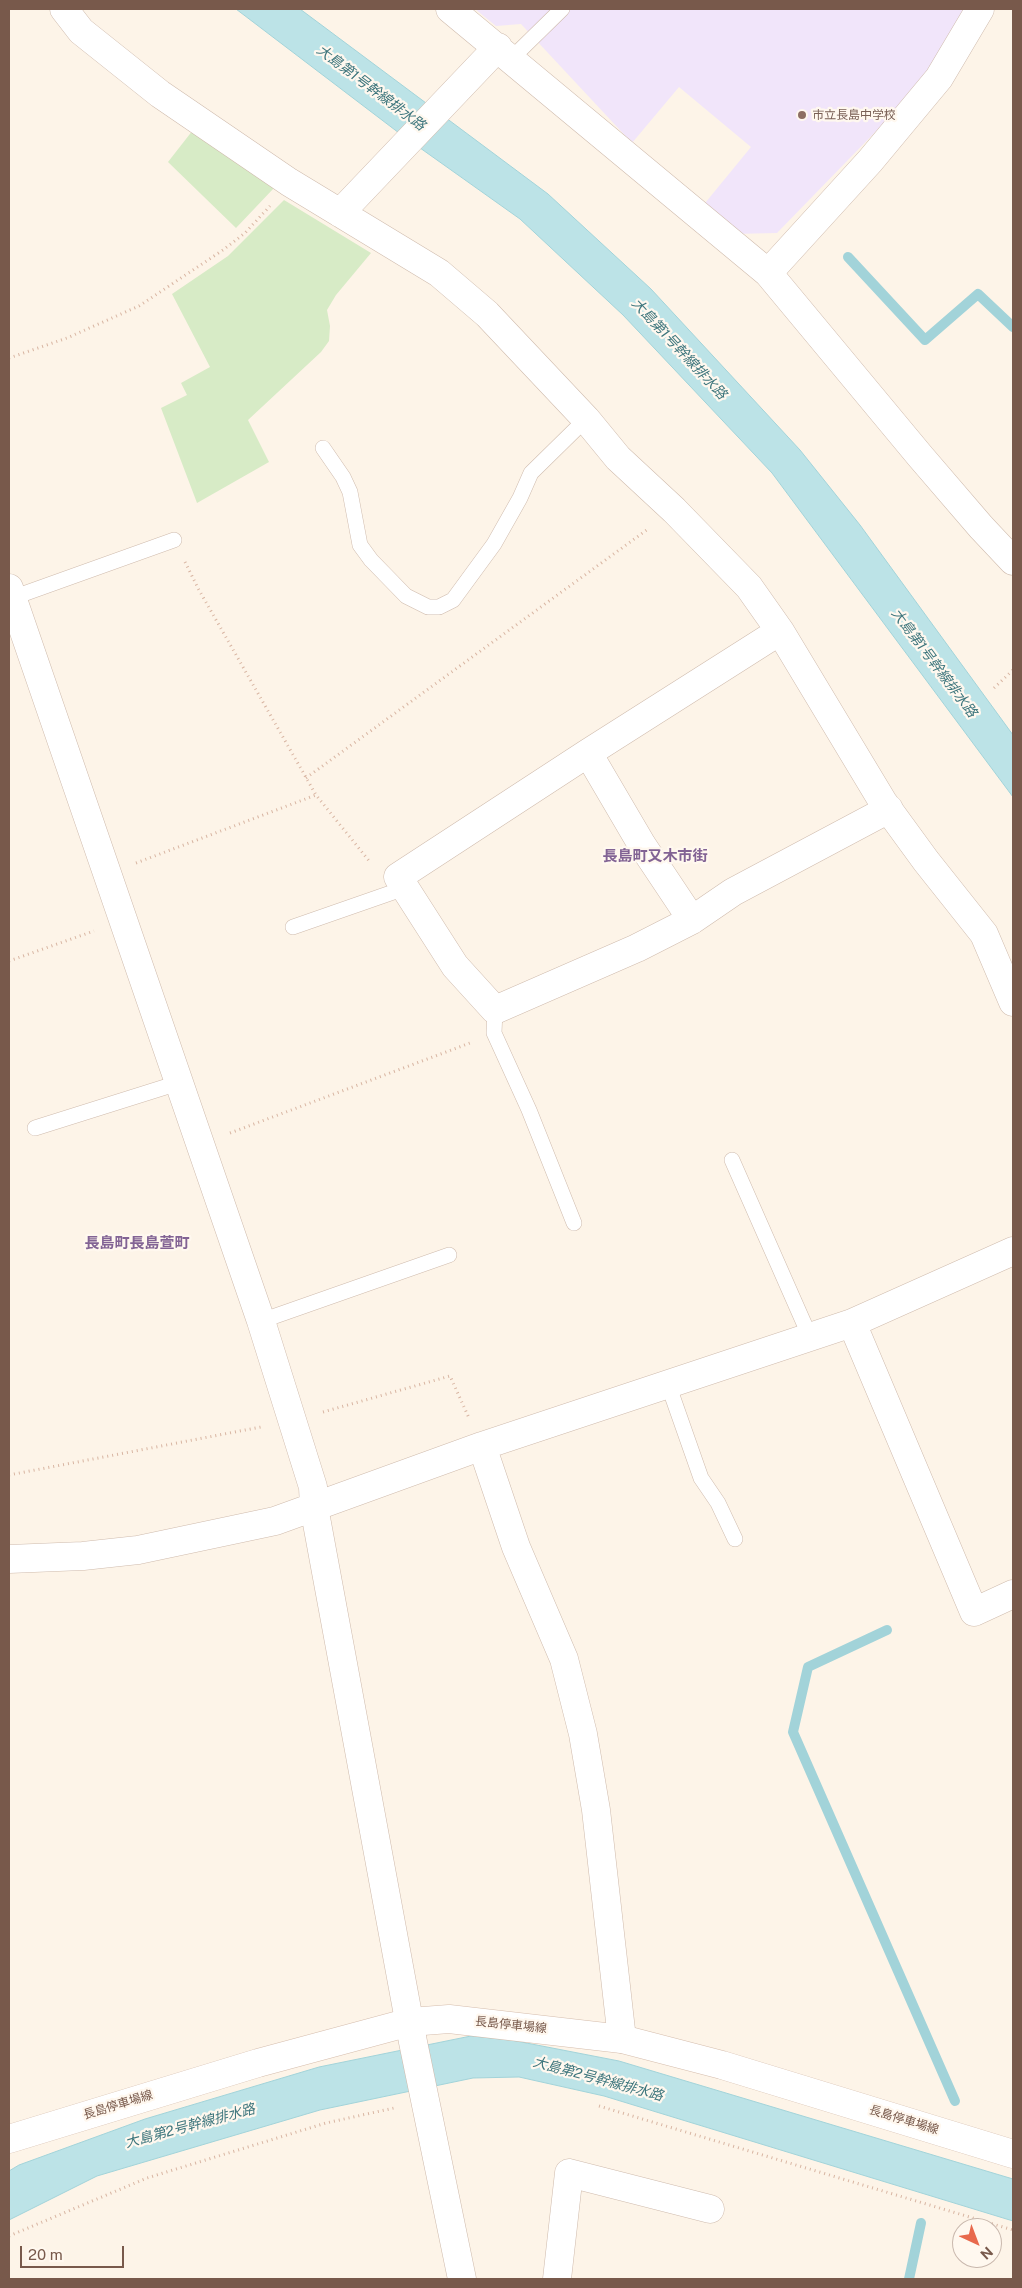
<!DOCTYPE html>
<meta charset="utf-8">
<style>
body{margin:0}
#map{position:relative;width:1022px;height:2288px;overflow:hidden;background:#fdf4e8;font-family:"Public Sans",sans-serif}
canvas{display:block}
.frame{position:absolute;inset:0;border:10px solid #78594b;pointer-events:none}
.north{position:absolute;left:952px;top:2218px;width:50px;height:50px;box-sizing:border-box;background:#fff8ef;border:1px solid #c9b8ad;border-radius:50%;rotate:137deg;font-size:14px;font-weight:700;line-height:20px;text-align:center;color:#78594b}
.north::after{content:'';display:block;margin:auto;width:18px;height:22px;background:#e8694c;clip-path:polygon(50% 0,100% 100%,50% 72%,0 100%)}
.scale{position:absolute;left:20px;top:2246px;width:104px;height:22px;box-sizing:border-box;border:2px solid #78594b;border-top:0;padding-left:6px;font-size:15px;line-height:18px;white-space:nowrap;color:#78594b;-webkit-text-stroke:4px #fff8ef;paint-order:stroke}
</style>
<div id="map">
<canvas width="1022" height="2288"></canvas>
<div class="frame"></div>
<div class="north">N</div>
<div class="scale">20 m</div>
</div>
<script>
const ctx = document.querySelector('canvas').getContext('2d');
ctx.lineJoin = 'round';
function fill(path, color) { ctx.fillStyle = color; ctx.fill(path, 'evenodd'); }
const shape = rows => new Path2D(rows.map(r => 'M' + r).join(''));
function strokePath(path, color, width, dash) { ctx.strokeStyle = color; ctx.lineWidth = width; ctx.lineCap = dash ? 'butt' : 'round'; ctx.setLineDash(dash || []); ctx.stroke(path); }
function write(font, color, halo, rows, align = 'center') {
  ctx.font = font + ' "Public Sans","Noto Sans JP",sans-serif'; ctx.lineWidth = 4.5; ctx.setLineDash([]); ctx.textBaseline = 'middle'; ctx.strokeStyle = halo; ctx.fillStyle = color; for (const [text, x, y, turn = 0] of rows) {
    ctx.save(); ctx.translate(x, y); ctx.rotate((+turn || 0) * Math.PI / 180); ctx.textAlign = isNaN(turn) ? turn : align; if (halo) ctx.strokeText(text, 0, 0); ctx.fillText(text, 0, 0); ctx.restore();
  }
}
const education = shape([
 [475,9,964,9,918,88,777,233,732,234,701,208,751,147,679,87,632,143,521,24,496,26]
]);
const green = shape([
 [193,130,274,188,236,228,168,162],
 [284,200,371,253,336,295,327,310,330,326,329,341,321,352,248,420,269,462,197,503,161,408,187,395,181,383,210,367,172,294,228,256]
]);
const water = shape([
 [236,9,300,9,548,194,651,289,800,450,860,525,1013,735,1013,797,772,473,623,315,520,219,399,133,236,9],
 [471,2036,511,2040,619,2061,1013,2179,1013,2221,604,2096,519,2077,473,2078,320,2110,97,2176,9,2220,9,2171,19,2165,145,2119,319,2067,471,2036]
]);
const stream = shape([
 [848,257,925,340,978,294,1013,327],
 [887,1630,808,1667,793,1732,955,2101],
 [909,2279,921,2223]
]);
const path = shape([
 [9,358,67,338,139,306,223,250,245,233,270,206],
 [185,562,199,590,316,795,370,862],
 [994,688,1013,670],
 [306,778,648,529],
 [136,863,316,795],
 [9,961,94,931],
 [230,1133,470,1043],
 [323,1412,450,1376,469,1418],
 [9,1475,261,1427],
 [599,2106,1013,2230],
 [9,2236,147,2178,326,2123,394,2108]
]);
const service = shape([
 [512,58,562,9],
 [323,448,343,477,350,492,360,545,371,560,406,596,428,607,439,607,453,600,494,544,520,498,531,473,586,419],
 [12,598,174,540],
 [293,927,405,888],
 [495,1010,494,1033,529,1110,574,1223],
 [35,1128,178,1083],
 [732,1160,810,1337],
 [261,1321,449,1255],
 [668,1384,701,1478,718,1503,735,1539]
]);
const minor = shape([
 [64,9,81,31,160,94,289,182,439,273,487,314,586,419,618,458,674,510,749,587,780,631,883,802,926,861,984,934,1013,1002],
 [450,9,768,273,920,456,981,527,1013,561],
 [340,213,498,47],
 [768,273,870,161,939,78,980,9],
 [9,588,261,1321,313,1487,314,1507,413,2042,462,2279],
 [588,753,642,845,692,920,637,948,495,1010,455,966,398,877,588,753,780,631],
 [692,920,733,892,889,809],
 [852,1323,974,1612,1013,1594],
 [482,1446,516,1547,564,1659,583,1734,596,1810,622,2039],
 [9,1559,83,1556,138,1550,275,1521,482,1446,852,1323,1013,1251],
 [557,2279,569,2173,710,2209]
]);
const secondary = shape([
 [9,2139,258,2063,410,2022,449,2019,622,2039,722,2065,1013,2154]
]);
const markers = [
 [802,115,5,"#8d6e63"]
];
const educationNames = [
 ["市立長島中学校",812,115]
];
const streetNames = [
 ["長島停車場線",511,2025,6],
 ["長島停車場線",118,2105,-17],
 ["長島停車場線",904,2120,17]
];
const waterNames = [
 ["大島第1号幹線排水路",371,88,37],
 ["大島第1号幹線排水路",679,349,47],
 ["大島第1号幹線排水路",934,663,53],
 ["大島第2号幹線排水路",598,2079,15],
 ["大島第2号幹線排水路",190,2126,-15]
];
const quarterNames = [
 ["長島町又木市街",655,856],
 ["長島町長島萱町",137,1243]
];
fill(education, '#f1e5fa');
fill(green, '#d7ebc6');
fill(water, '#bce3e7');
strokePath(water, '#a2d3d9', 1);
strokePath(stream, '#a2d3d9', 10);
strokePath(service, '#cfbbad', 16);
strokePath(minor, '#cfbbad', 29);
strokePath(secondary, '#d5bdad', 29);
strokePath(path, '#d8b5a2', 3, [1, 4]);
strokePath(service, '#fff', 15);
strokePath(minor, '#fff', 28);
strokePath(secondary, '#fff', 28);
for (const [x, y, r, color] of markers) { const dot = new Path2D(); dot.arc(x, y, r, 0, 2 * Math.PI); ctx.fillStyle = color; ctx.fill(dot); strokePath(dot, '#fff8ef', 2); }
write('12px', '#785e54', '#fff8ef', educationNames, 'left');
write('12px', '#78594b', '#fff8ef', streetNames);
write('italic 14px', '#3e767d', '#fff8ef', waterNames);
write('bold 15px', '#826394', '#fff8ef', quarterNames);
</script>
